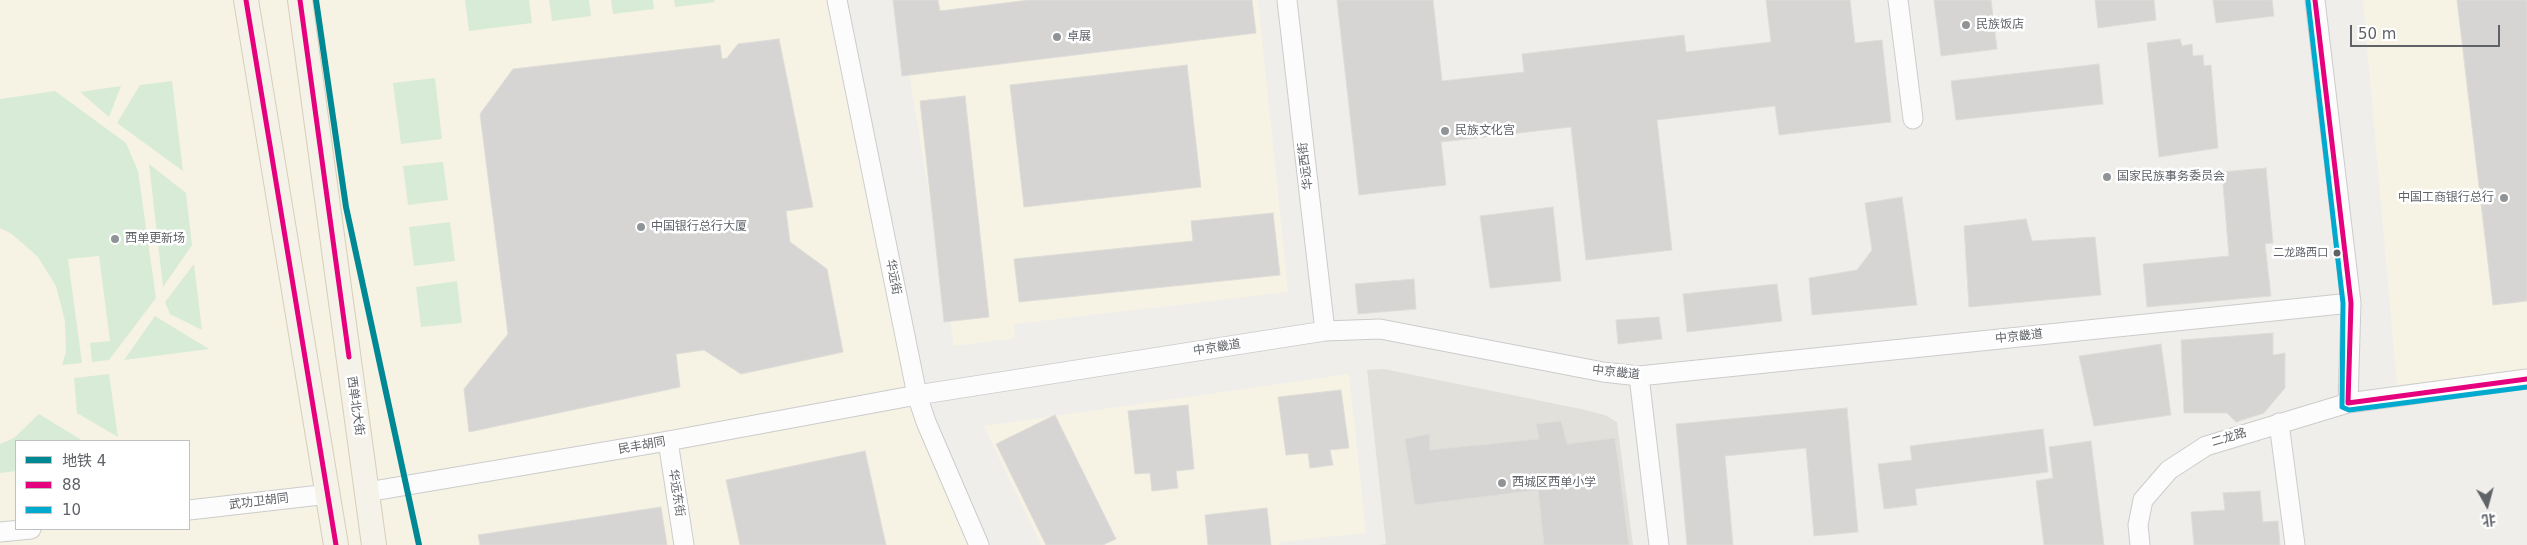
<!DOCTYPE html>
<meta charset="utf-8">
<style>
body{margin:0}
#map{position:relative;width:2527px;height:545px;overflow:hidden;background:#efeeea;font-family:"DejaVu Sans","Noto Sans SC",sans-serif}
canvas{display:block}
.legend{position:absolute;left:15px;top:440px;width:175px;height:90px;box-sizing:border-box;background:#fff;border:1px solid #bfc1c3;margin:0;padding:6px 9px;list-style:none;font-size:15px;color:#5f6368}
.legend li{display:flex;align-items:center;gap:10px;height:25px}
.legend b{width:25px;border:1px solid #bfc1c3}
.north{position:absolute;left:2462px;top:480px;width:50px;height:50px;-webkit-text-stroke:4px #fff;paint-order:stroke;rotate:173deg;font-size:14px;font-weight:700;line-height:20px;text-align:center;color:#5f6368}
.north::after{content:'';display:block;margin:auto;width:18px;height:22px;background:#5f6368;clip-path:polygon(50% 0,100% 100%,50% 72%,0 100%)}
.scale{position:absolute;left:2350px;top:25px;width:150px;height:22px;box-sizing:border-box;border:2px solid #5f6368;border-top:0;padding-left:6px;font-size:15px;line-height:18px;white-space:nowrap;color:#5f6368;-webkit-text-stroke:4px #fff;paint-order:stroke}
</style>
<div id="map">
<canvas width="2527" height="545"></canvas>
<ul class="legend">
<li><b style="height:6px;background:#008994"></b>地铁 4</li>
<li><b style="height:6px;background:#e5007d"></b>88</li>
<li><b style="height:6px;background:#00a9ce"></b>10</li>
</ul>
<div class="north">北</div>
<div class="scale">50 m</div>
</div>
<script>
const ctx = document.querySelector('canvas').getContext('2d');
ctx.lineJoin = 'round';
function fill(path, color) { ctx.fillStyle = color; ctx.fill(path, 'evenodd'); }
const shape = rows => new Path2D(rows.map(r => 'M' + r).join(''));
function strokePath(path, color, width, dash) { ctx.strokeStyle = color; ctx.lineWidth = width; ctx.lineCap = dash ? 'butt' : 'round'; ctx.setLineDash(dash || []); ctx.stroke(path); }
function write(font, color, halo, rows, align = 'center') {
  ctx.font = font + ' "DejaVu Sans","Noto Sans SC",sans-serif'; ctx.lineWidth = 5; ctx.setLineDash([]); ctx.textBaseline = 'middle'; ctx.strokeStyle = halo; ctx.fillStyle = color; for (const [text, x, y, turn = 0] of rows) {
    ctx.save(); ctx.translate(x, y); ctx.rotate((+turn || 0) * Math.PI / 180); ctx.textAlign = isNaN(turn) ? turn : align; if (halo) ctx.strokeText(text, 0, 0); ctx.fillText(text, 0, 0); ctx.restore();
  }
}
const commercial = shape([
 [0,0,840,0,912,369,979,545,0,545],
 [16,441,189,441,189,529,16,529],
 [897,0,1258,0,1288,292,1014,324,1015,338,954,346],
 [2363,0,2527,0,2527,370,2397,385],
 [1349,374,1366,533,1279,542,1279,545,1041,545,984,426]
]);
const education = shape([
 [1384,369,1581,409,1605,415,1617,422,1633,545,1378,545,1386,544,1367,370]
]);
const green = shape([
 [465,0,529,0,532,23,469,31],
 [549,0,589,0,591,16,552,21],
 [611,0,653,0,654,9,613,14],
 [674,0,714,0,715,2,675,7],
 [435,78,442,139,401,144,393,83],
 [172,81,183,171,117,123,140,85],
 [121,86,109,117,80,92],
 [55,91,126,143,138,171,156,298,109,360,92,362,90,343,110,341,99,256,68,259,82,363,62,365,66,352,65,321,56,286,38,257,12,234,0,228,0,99],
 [443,162,448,200,408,205,403,166],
 [149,164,186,193,192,245,163,287],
 [450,222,455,261,414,266,409,227],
 [194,264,202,330,170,314,165,302],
 [457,281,462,323,421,327,416,287],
 [155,316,209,349,124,360],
 [109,374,118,437,77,413,74,378],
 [39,414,83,441,16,441,16,471,0,473,0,444,14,438]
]);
const building = shape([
 [893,0,938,0,940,11,1029,0,1252,0,1256,33,902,76,893,0],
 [1337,0,1433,0,1442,81,1524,72,1522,54,1684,35,1686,52,1771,42,1766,0,1850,0,1855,43,1882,40,1891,122,1779,135,1775,106,1657,120,1672,250,1586,260,1571,127,1441,142,1446,185,1359,195,1337,0],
 [1934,0,1991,0,1997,49,1941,56,1934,0],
 [2095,0,2154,0,2156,20,2098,28,2095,0],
 [2213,0,2272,0,2274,16,2216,23,2213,0],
 [2457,0,2527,0,2527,301,2493,305,2457,0],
 [779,39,813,207,786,211,790,242,827,269,843,352,741,374,704,350,676,354,680,387,469,432,464,389,508,334,480,114,513,69,720,45,722,59,727,58,738,44,779,39],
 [2180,39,2182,46,2192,44,2193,56,2203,55,2204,66,2211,65,2218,148,2159,157,2147,43,2180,39],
 [2099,64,2103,104,1956,120,1951,81,2099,64],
 [1187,65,1201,187,1024,207,1010,85,1187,65],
 [965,96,989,317,944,322,920,101,965,96],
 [2266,168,2273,243,2265,244,2271,296,2147,307,2143,264,2229,256,2222,172,2266,168],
 [1902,197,1917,305,1812,315,1809,278,1857,270,1872,250,1865,203,1902,197],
 [1553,207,1561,281,1490,288,1480,216,1553,207],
 [1273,213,1280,275,1019,302,1014,259,1193,241,1191,221,1273,213],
 [2026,219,2032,241,2095,237,2101,295,1969,307,1964,226,2026,219],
 [1414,279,1416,309,1358,314,1355,284,1414,279],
 [1777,284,1782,321,1687,332,1683,294,1777,284],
 [1659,317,1662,339,1618,344,1616,320,1659,317],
 [2273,333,2273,355,2285,353,2285,388,2264,413,2236,422,2227,413,2184,413,2181,340,2273,333],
 [2161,344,2171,415,2094,426,2079,356,2161,344],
 [1341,390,1349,448,1330,450,1333,465,1310,468,1308,453,1286,455,1278,397,1341,390],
 [1188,405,1194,469,1176,471,1178,488,1152,491,1150,473,1135,474,1128,411,1188,405],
 [1847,408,1858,532,1814,536,1806,448,1725,456,1733,545,1687,545,1676,424,1847,408],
 [1055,415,1116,539,1103,545,1046,545,996,444,1055,415],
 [1561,421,1567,444,1615,438,1629,545,1544,545,1538,490,1415,505,1405,439,1429,434,1430,450,1539,439,1536,424,1561,421],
 [2043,429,2048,472,1915,489,1917,505,1884,509,1878,464,1912,460,1910,446,2043,429],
 [2091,441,2104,545,2044,545,2036,481,2053,478,2049,447,2091,441],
 [865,451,886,545,740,545,726,480,865,451],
 [2260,491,2263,522,2278,521,2280,545,2194,545,2191,512,2225,510,2223,493,2260,491],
 [661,507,667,545,480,545,478,535,661,507],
 [1267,508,1271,545,1208,545,1205,515,1267,508]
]);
const minor = shape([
 [837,0,917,395,926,422,979,545],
 [1287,0,1325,331],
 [1898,0,1913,119],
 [2315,0,2351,303,2348,403,2527,379],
 [1639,376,1659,545],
 [2279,423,2295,545],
 [668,441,684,545],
 [367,492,668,441,917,395,1325,331,1380,329,1603,372,1639,376,2351,303],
 [189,510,329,494],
 [0,532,31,529],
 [2140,545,2138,525,2143,500,2169,470,2206,446,2348,403]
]);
const major = shape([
 [246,0,336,545],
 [300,0,374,545]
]);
const bus1 = shape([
 [246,0,336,545],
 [300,0,349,357],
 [2315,0,2351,303,2348,403,2527,379]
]);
const bus2 = shape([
 [2308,1,2343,303,2342,407,2349,410,2527,387]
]);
const metro1 = shape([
 [316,0,346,207,419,545]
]);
const markers = [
 [1966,25,5,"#919496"],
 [1057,37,5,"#919496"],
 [1445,131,5,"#919496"],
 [2107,177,5,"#919496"],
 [2504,198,5,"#919496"],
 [641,227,5,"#919496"],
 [115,239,5,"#919496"],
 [2337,253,4.5,"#5f6368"],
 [1502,483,5,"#919496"]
];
const busNames = [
 ["二龙路西口",2328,253]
];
const poiNames = [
 ["民族饭店",1976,25],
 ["卓展",1067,37],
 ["民族文化宫",1455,131],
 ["国家民族事务委员会",2117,177],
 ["中国工商银行总行",2494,198,"right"],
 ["中国银行总行大厦",651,227],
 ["西单更新场",125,239],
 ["西城区西单小学",1512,483]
];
const streetNames = [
 ["华远西街",1306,166,-97],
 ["华远街",893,277,79],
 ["中京畿道",2019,337,-6],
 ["中京畿道",1217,348,-9],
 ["中京畿道",1616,373,6],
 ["西单北大街",355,406,82],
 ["二龙路",2229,438,-17],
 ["民丰胡同",642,446,-10],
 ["华远东街",676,493,81],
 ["武功卫胡同",259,502,-7]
];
fill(commercial, '#f7f3e4');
fill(education, '#e2e0da');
fill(green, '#d8ebd6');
fill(building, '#d6d5d3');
strokePath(building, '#deddd9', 1);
strokePath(minor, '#cbcccc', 21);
strokePath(major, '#d7ceb8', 26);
strokePath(minor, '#fdfcfc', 19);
strokePath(major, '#f4f2e9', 24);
strokePath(bus1, '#e5007d', 5);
strokePath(bus2, '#00a9ce', 5);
strokePath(metro1, '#008994', 6);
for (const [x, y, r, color] of markers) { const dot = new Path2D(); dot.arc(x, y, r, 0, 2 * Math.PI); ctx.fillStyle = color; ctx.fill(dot); strokePath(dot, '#fff', 2); }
write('11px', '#5f6368', '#fff', busNames, 'right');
write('12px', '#5f6368', '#fff', poiNames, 'left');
write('12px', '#5f6368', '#fff', streetNames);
</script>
